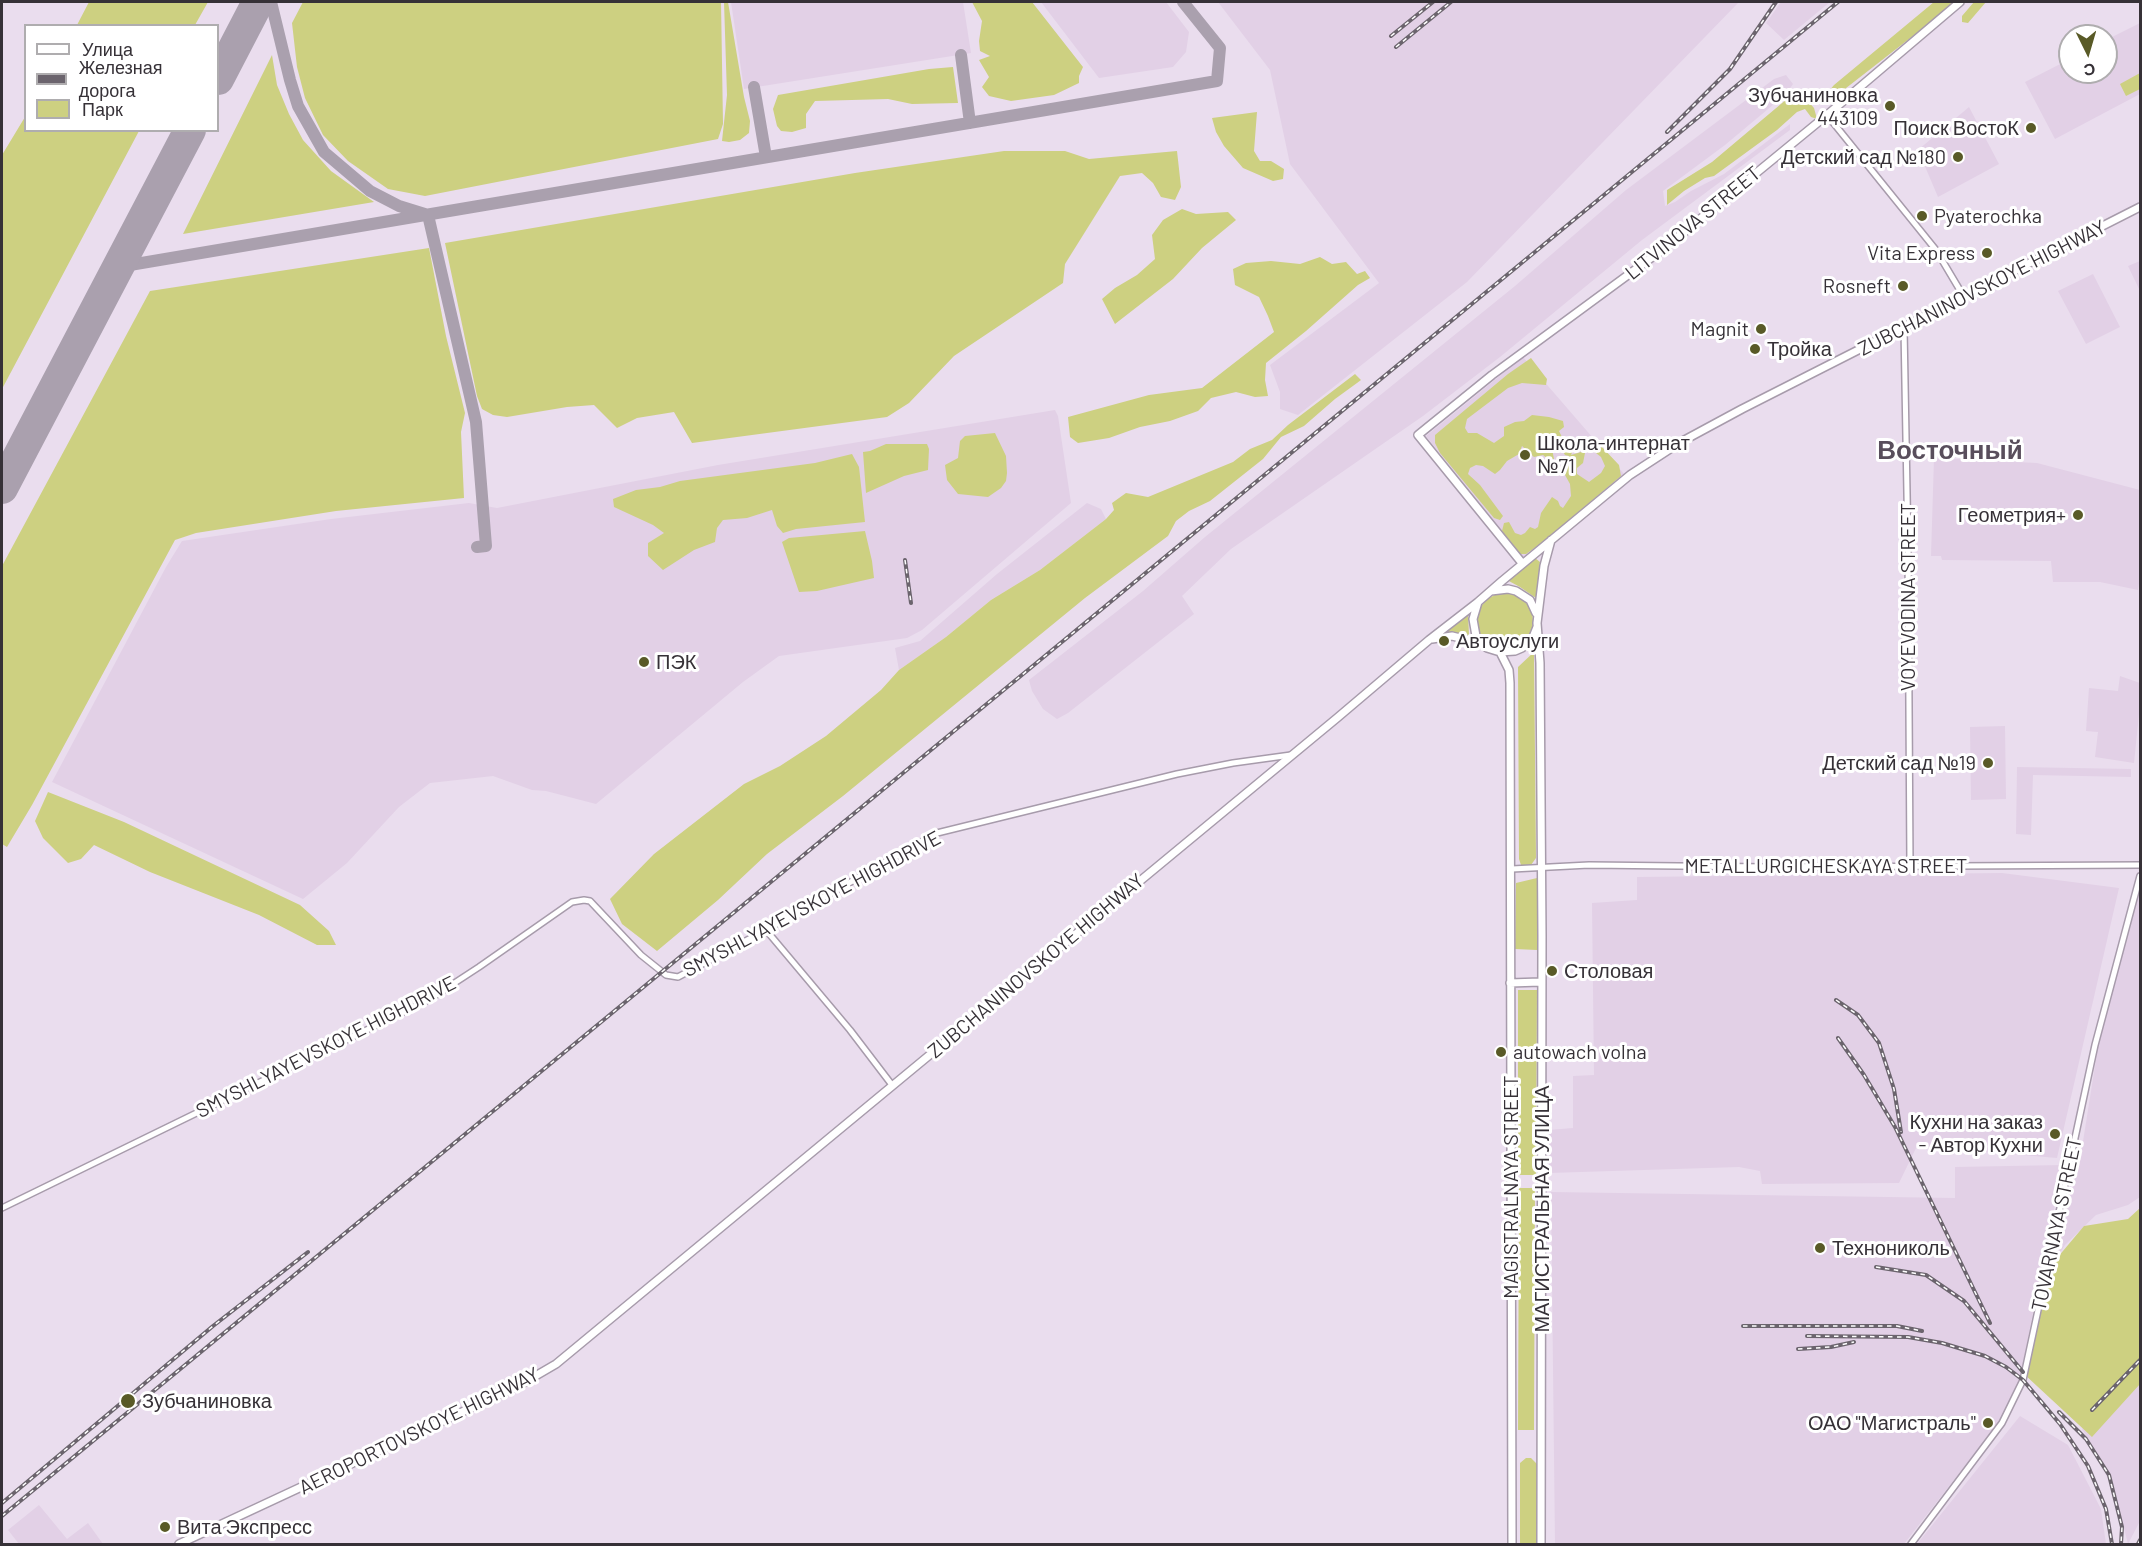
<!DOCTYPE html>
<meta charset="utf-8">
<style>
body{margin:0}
#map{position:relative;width:2142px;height:1546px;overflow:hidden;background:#eaddee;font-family:Barlow,sans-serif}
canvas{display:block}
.frame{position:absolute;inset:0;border:3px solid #363137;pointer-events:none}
.legend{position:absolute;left:24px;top:24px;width:195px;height:108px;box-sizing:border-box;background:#fff;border:2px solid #afadaf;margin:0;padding:8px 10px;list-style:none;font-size:18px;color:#363137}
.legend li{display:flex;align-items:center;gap:12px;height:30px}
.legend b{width:30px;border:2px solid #afadaf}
.north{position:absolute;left:2058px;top:24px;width:60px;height:60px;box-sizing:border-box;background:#fff;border:2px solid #afadaf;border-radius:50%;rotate:175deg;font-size:16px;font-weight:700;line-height:24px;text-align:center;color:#363137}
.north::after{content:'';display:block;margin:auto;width:21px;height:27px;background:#595a27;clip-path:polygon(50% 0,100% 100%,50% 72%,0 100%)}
</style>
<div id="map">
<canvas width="2142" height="1546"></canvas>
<div class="frame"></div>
<ul class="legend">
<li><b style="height:8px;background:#fff"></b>Улица</li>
<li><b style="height:8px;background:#6b646d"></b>Железная дорога</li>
<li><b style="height:16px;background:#cdd081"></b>Парк</li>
</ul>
<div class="north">С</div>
</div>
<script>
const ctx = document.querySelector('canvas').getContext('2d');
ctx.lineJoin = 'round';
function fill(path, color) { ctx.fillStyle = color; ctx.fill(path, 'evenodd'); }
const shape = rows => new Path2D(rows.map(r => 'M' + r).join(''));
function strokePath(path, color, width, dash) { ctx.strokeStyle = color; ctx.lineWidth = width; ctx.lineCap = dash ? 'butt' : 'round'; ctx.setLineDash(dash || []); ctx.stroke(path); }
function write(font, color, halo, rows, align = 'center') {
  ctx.font = font + ' Barlow,sans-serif'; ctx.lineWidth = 6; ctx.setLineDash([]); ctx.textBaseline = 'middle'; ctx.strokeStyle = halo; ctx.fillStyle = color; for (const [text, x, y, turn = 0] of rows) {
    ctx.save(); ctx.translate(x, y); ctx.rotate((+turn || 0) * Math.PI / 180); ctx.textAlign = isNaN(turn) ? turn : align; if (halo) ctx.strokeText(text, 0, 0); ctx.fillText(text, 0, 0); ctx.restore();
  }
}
const built = shape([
 [731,2,963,2,971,53,744,89],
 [1041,2,1166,2,1189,32,1186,52,1173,67,1099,78],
 [1218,2,1739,2,1467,282,1298,415,1280,409,1280,392,1270,365,1379,283,1290,164,1270,70],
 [1781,2,1830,2,1784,40,1766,23],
 [2140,23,2140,94,2055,139,2025,82,2070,59,2070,72,2106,72,2106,40],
 [1786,75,1793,84,1786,94,1725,145,1663,191,1665,206,1675,202,1691,191,1724,174,1790,124,1790,130,1642,240,1500,357,1423,416,1231,549,1182,596,1194,614,1068,713,1057,719,1043,709,1032,691,1029,680,1143,591,1205,537,1515,286,1626,190,1774,79],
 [1969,107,1999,164,1938,197,1918,150],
 [2140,261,2140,291,2128,266],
 [2093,274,2120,327,2086,344,2058,291],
 [1523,357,1625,475,1523,559,1426,436],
 [1055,410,1058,416,1071,503,922,630,907,638,779,656,743,682,596,804,546,791,532,790,493,776,430,783,399,807,347,863,303,899,52,782,166,567,182,541,331,519,469,503,497,508,718,465],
 [1934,458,2037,463,2140,490,2140,577,2138,590,2100,582,2053,582,2051,561,1942,560,1941,556,1931,556],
 [1087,503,1101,509,1106,519,1040,570,991,600,946,637,899,670,895,648,920,641,997,574],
 [2120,676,2140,683,2140,704,2134,763,2095,757,2098,732,2086,731,2089,688,2118,691],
 [2005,726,2006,799,1971,800,1970,727],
 [2017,767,2131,769,2131,777,2033,775,2031,835,2016,834],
 [2002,873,2119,888,2057,1158,1917,1146,1899,1183,1762,1184,1760,1171,1739,1167,1549,1173,1549,1130,1573,1128,1573,1076,1594,1075,1592,903,1637,900,1637,877],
 [2140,886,2140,1197,2128,1205,2096,1215,2065,1245,2052,1265,2081,1154,2098,1047],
 [2063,1165,2019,1382,2000,1421,1904,1544,1555,1544,1551,1192,1955,1198,1955,1167],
 [2140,1367,2140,1521,2128,1544,2116,1496,2095,1451,2082,1429],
 [2020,1416,2068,1445,2101,1509,2106,1544,1917,1544],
 [39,1505,67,1539,88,1523,103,1544,19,1544,8,1530]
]);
const green = shape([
 [89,2,208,2,195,25,77,25],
 [303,2,721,2,723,124,718,139,425,196,388,189,348,161,323,135,305,98,297,67,292,23],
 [724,2,728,2,744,97,750,121,749,133,740,140,729,142,722,141,727,95],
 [972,2,1032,2,1083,67,1079,76,1079,83,1054,95,1011,101,989,96,982,87,989,77,979,60,990,56,980,51,979,41,982,21],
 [1934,2,1954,2,1927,25,1832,99,1828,92,1834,85],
 [1974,2,1986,2,1968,23,1962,22,1962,16],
 [272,55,277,85,289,114,303,140,331,171,374,202,183,234],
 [953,67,958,103,912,104,888,99,815,101,806,114,806,128,792,132,781,131,777,126,773,109,778,95,929,69],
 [2140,73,2140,89,2126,96,2120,84],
 [1794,93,1806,99,1814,108,1817,119,1811,117,1805,109,1797,112,1777,130,1714,176,1705,178,1684,191,1667,205,1667,190,1712,162],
 [1257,112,1254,151,1260,161,1271,161,1284,169,1283,179,1273,181,1243,168,1224,146,1216,132,1212,118],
 [25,117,26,130,139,131,2,389,2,155],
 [1004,151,1065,151,1089,159,1177,151,1181,187,1175,200,1161,197,1153,183,1142,173,1120,176,1065,264,1063,283,954,356,909,403,887,417,692,443,674,412,637,418,617,428,594,405,567,407,507,417,493,415,482,409,477,396,445,243,855,173],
 [1182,209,1196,214,1228,212,1236,220,1202,248,1173,279,1115,324,1102,299,1115,288,1137,275,1155,259,1152,235,1163,220],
 [429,248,446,336,465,413,461,432,464,498,336,511,196,533,175,540,32,805,7,847,2,844,2,566,150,291],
 [1320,257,1332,264,1346,262,1357,274,1365,271,1370,278,1358,285,1306,331,1266,363,1265,380,1268,396,1255,397,1236,392,1211,398,1198,411,1170,421,1140,427,1109,438,1078,443,1070,437,1068,417,1149,395,1202,388,1274,332,1268,316,1259,297,1235,285,1233,269,1246,263,1271,261,1300,264],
 [1531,358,1547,379,1546,385,1522,383,1508,388,1467,419,1465,428,1468,433,1477,433,1494,443,1504,436,1504,427,1515,422,1524,421,1532,415,1549,417,1563,421,1564,427,1559,431,1562,437,1570,440,1574,448,1571,455,1581,452,1585,453,1583,463,1577,468,1577,474,1589,482,1601,473,1605,466,1601,457,1591,449,1590,445,1594,442,1602,447,1619,465,1621,476,1543,542,1526,554,1520,554,1502,531,1504,523,1509,522,1515,533,1521,535,1525,533,1530,527,1535,529,1538,527,1541,513,1552,497,1558,501,1560,506,1563,508,1571,496,1570,484,1565,475,1565,464,1569,456,1565,455,1559,445,1554,442,1551,444,1554,459,1548,459,1543,455,1534,457,1522,446,1519,454,1507,461,1500,470,1495,474,1483,466,1476,465,1470,468,1468,474,1480,485,1503,516,1500,520,1494,518,1440,453,1435,443,1435,435,1508,374],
 [1355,374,1361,380,1357,383,1335,399,1304,426,1281,437,1263,459,1210,501,1189,511,1176,521,1168,536,1085,598,843,796,767,854,718,900,657,951,622,924,610,899,654,854,744,784,780,766,826,736,881,690,899,670,946,637,991,600,1040,570,1106,519,1114,510,1112,503,1126,493,1148,497,1233,462,1250,449,1272,440,1288,425],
 [995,433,1006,456,1007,473,1006,481,1001,488,988,497,958,494,947,480,945,465,958,458,960,441,965,436],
 [886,444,927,444,929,449,928,470,904,476,866,493,863,452,870,451],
 [852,454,859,467,865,522,796,529,783,533,777,526,772,510,747,518,723,520,717,528,715,542,694,550,663,570,648,556,648,543,664,533,653,525,614,507,613,499,636,490,660,487,680,481,815,463],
 [865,531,872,561,874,578,817,591,799,592,782,542,789,538],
 [1535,558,1540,562,1536,598,1520,587,1507,580],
 '1477 621a28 28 0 1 1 56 0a28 28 0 1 1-56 0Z',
 [1468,613,1469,635,1447,633,1448,629],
 [1534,652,1536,858,1531,865,1521,865,1519,859,1518,667],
 [48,792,124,822,300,905,329,931,336,945,317,945,259,915,150,872,94,845,81,859,68,863,43,838,35,821],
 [1537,878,1537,950,1515,949,1516,883],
 [1518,990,1537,990,1536,1175,1518,1175],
 [1519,1188,1535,1188,1534,1430,1518,1430],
 [2140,1208,2140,1384,2092,1437,2024,1374,2047,1270,2084,1226,2128,1219],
 [1526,1458,1531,1458,1537,1464,1537,1544,1520,1544,1520,1463]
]);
const taxiway = shape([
 [271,2,290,80,298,106,324,152,370,191,399,206,428,215,476,422,486,546,477,547],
 [961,55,970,123],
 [754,87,766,157],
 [118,267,1217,81,1220,48,1183,2]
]);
const runway = shape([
 [218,79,258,2],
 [2,488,190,130]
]);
const minor = shape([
 [1827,115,1936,250,1964,297],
 [1904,328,1908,548,1910,866],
 [1512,869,1589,865,1768,867,2140,865],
 [766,930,850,1030,892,1085],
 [2,1208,430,999,479,967,572,902,584,900,590,901,641,955,666,975,678,977,766,930,937,833,1177,774,1233,763,1291,755],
 [1911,1544,2002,1423,2023,1380,2095,1045,2140,876]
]);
const major = shape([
 [1522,563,1418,435,1492,375,1666,247,1827,115,1960,2],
 [1491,591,1508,589,1516,591,1530,600,1536,613],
 [1537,627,1533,637,1522,648,1515,651,1500,652,1487,648,1481,643,1476,636,1473,619,1478,602,1502,581,1630,475,1679,443,1742,409,2140,207],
 [1432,639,1452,636,1481,643],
 [1500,652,1509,670,1510,683,1512,1544],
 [1510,983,1540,982],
 [179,1544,520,1385,556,1364,1337,718,1429,640,1478,602],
 [1541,1544,1542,936,1540,663,1537,623,1544,566,1551,540]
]);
const rail = shape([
 [1391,36,1433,2],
 [1396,47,1451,2],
 [1667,132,1730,69,1776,2],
 [905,560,911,603],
 [1836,1000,1858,1015,1879,1043,1894,1089,1901,1132],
 [1838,1038,1864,1075,1895,1127,1990,1323],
 [1876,1267,1926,1275,1964,1301,2023,1372],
 [1743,1326,1897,1326,1922,1331],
 [1807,1336,1908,1337,1942,1343,1985,1356,2006,1367,2023,1380,2060,1424,2088,1466,2106,1509,2112,1544],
 [1798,1349,1831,1347,1854,1342],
 [2092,1410,2140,1360],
 [2059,1412,2086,1439,2109,1475,2122,1527,2121,1544],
 [2,1503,213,1326,308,1252],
 [2,1516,1838,2],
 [2138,1544,2140,1540]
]);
const markers = [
 [1890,106,6,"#595a27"],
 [2031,128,6,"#595a27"],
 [1958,157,6,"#595a27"],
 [1922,216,6,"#595a27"],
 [1987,253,6,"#595a27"],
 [1903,286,6,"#595a27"],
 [1761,329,6,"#595a27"],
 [1755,349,6,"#595a27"],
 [1525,455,6,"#595a27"],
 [2078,515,6,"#595a27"],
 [1444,641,6,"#595a27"],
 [644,662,6,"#595a27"],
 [1988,763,6,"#595a27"],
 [1552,971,6,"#595a27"],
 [1501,1052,6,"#595a27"],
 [2055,1134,6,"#595a27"],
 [1820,1248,6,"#595a27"],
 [128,1401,8,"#595a27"],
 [1988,1423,6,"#595a27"],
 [165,1527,6,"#595a27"]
];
const poiNames = [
 ["Зубчаниновка",1878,95],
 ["443109",1878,118],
 ["Поиск ВостоК",2019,128],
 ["Детский сад №180",1946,157],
 ["Pyaterochka",1934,216,"left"],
 ["Vita Express",1975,253],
 ["Rosneft",1891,286],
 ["Magnit",1749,329],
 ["Тройка",1767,349,"left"],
 ["Школа-интернат",1537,443,"left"],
 ["№71",1537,466,"left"],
 ["Геометрия+",2066,515],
 ["Автоуслуги",1456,641,"left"],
 ["ПЭК",656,662,"left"],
 ["Детский сад №19",1976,763],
 ["Столовая",1564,971,"left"],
 ["autowach volna",1513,1052,"left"],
 ["Кухни на заказ",2043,1122],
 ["- Автор Кухни",2043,1145],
 ["Технониколь",1832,1248,"left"],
 ["Зубчаниновка",142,1401,"left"],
 ["ОАО \"Магистраль\"",1976,1423],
 ["Вита Экспресс",177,1527,"left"]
];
const streetNames = [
 ["LITVINOVA STREET",1693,223,-39],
 ["ZUBCHANINOVSKOYE HIGHWAY",1982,288,-27],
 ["VOYEVODINA STREET",1908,597,-90],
 ["METALLURGICHESKAYA STREET",1826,866],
 ["SMYSHLYAYEVSKOYE HIGHDRIVE",812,904,-28],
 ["ZUBCHANINOVSKOYE HIGHWAY",1036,966,-40],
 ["SMYSHLYAYEVSKOYE HIGHDRIVE",326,1047,-27],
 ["MAGISTRALNAYA STREET",1511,1187,-90],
 ["МАГИСТРАЛЬНАЯ УЛИЦА",1542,1209,-90],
 ["TOVARNAYA STREET",2057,1224,-78],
 ["AEROPORTOVSKOYE HIGHWAY",419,1431,-26]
];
const districtNames = [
 ["Восточный",1950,450]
];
fill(built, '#e2d0e6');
fill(green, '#cdd081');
strokePath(taxiway, '#aaa0ae', 12);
strokePath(runway, '#aaa0ae', 32);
strokePath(minor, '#a79bab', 8);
strokePath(major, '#a79bab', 10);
strokePath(minor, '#fff', 5);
strokePath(major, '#fff', 7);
strokePath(rail, '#6b646d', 4);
strokePath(rail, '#fff', 1.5, [4.5]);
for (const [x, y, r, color] of markers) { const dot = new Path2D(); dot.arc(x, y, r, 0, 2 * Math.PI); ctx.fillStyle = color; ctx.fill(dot); strokePath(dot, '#fff', 2); }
write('20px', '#363137', '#fff', poiNames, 'right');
write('20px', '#363137', '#fff', streetNames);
write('bold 26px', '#594e5c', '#fff', districtNames);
</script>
